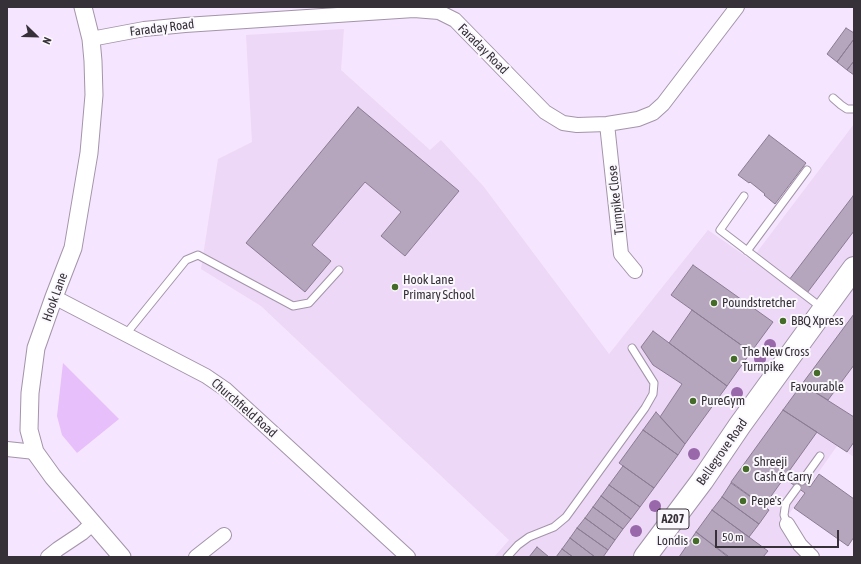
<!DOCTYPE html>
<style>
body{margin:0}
#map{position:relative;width:861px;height:564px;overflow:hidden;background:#f6e5fe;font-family:"Asap Condensed",sans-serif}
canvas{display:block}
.frame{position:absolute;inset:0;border:8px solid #363039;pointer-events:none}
.north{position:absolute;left:16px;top:16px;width:40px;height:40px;-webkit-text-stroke:3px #fbf8fd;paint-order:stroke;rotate:113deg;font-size:11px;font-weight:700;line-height:16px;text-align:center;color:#363039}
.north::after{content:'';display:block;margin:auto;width:14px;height:18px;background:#363039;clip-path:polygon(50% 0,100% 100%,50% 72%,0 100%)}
.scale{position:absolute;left:715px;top:530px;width:124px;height:18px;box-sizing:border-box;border:2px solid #363039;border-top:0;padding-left:5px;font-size:12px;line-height:14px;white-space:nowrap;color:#363039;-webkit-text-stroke:3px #fbf8fd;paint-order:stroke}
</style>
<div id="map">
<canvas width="861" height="564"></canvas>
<div class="frame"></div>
<div class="north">N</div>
<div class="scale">50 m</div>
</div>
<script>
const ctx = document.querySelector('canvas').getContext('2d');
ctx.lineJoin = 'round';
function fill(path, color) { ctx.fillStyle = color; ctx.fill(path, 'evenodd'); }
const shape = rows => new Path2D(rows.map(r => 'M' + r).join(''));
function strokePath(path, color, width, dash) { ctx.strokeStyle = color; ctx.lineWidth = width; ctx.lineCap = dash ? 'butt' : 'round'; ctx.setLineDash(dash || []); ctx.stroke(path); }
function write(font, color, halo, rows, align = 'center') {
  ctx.font = font + ' "Asap Condensed",sans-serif'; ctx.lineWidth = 4; ctx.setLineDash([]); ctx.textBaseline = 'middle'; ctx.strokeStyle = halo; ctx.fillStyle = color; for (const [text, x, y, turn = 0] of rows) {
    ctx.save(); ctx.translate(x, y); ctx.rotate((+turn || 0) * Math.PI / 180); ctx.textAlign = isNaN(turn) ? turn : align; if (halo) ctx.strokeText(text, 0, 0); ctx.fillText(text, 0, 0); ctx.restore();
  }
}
const built = shape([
 [344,29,341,70,430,150,441,140,484,187,609,354,708,230,751,260,854,124,854,457,837,446,782,524,788,540,800,557,494,557,509,540,261,306,201,269,218,159,252,142,246,35]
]);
const green = shape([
 [63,363,119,419,77,453,62,435,57,416]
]);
const building = shape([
 [846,28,854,33,854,39,837,62,827,54,846,28],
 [854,39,854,61,847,70,837,62,854,39],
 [854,61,854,75,847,70,854,61],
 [358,107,459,191,405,256,381,236,401,212,365,182,312,245,331,261,305,292,246,243,358,107],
 [769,135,806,163,775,204,764,195,765,194,750,182,749,183,738,175,769,135],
 [853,196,854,197,854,231,807,293,789,280,853,196],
 [693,265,773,322,751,352,671,295,693,265],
 [692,310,751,352,727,386,669,343,692,310],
 [854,314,854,365,828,400,802,384,854,314],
 [653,331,727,386,685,444,660,417,682,384,653,365,641,347,653,331],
 [802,384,854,417,854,442,847,452,783,410,802,384],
 [783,410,817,432,764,506,731,482,783,410],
 [656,412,685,444,678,455,643,430,656,412],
 [643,430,678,455,654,488,619,463,643,430],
 [623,466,654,488,640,507,609,485,623,466],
 [789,472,810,487,819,474,854,499,854,537,848,546,794,508,805,493,784,478,789,472],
 [731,483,769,510,759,524,722,497,731,483],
 [609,485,640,507,631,519,601,496,609,485],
 [601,496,631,519,623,529,593,507,601,496],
 [722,497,759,524,749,537,712,510,722,497],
 [593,507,623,529,615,540,585,518,593,507],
 [712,510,768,551,763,557,728,557,696,532,712,510],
 [585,518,615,540,608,550,577,528,585,518],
 [577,528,608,550,603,557,595,557,570,538,577,528],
 [696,532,728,556,727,557,679,557,696,532],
 [570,538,595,557,573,557,562,549,570,538],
 [537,547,549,557,529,557,537,547],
 [562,549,573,557,556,557,562,549]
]);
const service = shape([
 [833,98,841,105,847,109,854,109],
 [744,196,720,230,822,308],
 [747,251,807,170],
 [126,334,186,260,198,255,293,306,309,303,339,270],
 [802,481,820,456],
 [787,524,784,515,785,508,786,503,797,488],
 [507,557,518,545,529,537,554,527,566,517,645,408,653,394,654,383,632,348]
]);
const minor = shape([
 [91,39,144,29,185,25,414,10,439,12,455,20,545,112,563,123,577,125,607,124,638,119,653,113,663,104,737,7],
 [607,124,621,254,635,271],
 [54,297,206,376,225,389,408,557],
 [7,449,35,452],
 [787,524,800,545,812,557],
 [48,557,58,549,82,533,93,523],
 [196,557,224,535]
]);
const tertiary = shape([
 [83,7,91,39,93,61,94,95,89,153,73,248,54,297,36,348,30,393,29,430,35,452,53,477,122,557]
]);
const primary = shape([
 [645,557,702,481,740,425,824,309,854,268]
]);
const trees = [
 [770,345],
 [760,359],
 [737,393],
 [694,454],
 [655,506],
 [636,531]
];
const markers = [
 [395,287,4,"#446c28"],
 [714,303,4,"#446c28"],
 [783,321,4,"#446c28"],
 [734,359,4,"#446c28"],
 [817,373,4,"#446c28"],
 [693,401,4,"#446c28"],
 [746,469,4,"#446c28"],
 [743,501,4,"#446c28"],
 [696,541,4,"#446c28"]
];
const shields = [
 [673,519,32]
];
const shieldNames = [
 ["A207",673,519]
];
const streetNames = [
 ["Faraday Road",162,28,-7],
 ["Faraday Road",483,49,45],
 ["Turnpike Close",616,200,-96],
 ["Hook Lane",55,297,-70],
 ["Churchfield Road",244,408,41],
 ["Bellegrove Road",722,452,-55]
];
const poiNames = [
 ["Hook Lane",403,280],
 ["Primary School",403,295],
 ["Poundstretcher",722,303],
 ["BBQ Xpress",791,321],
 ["The New Cross",742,352],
 ["Turnpike",742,367],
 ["Favourable",817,387,"center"],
 ["PureGym",701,401],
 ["Shreeji",754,462],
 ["Cash & Carry",754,477],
 ["Pepe's",751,501],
 ["Londis",688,541,"right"]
];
fill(built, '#edd8f7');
fill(green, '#e7bffa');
fill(building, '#b5a5bd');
strokePath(building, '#8b7c93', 1);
strokePath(service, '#a394aa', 9);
strokePath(minor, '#a394aa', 16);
strokePath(tertiary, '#a394aa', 19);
strokePath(primary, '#a394aa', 24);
strokePath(service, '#fff', 7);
strokePath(minor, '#fff', 14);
strokePath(tertiary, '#fff', 17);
strokePath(primary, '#fff', 22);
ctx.fillStyle = '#9968aa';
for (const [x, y] of trees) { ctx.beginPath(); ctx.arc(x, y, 6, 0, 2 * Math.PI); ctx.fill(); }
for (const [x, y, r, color] of markers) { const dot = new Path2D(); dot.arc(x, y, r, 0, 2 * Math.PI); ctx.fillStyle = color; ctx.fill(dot); strokePath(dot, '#fbf8fd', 1.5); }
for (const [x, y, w] of shields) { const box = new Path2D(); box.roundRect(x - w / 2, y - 10, w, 20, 3); ctx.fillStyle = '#fbf8fd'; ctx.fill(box); strokePath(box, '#363039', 1); }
write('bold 12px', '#363039', null, shieldNames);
write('13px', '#363039', '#fbf8fd', streetNames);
write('13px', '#363039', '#fbf8fd', poiNames, 'left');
</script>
